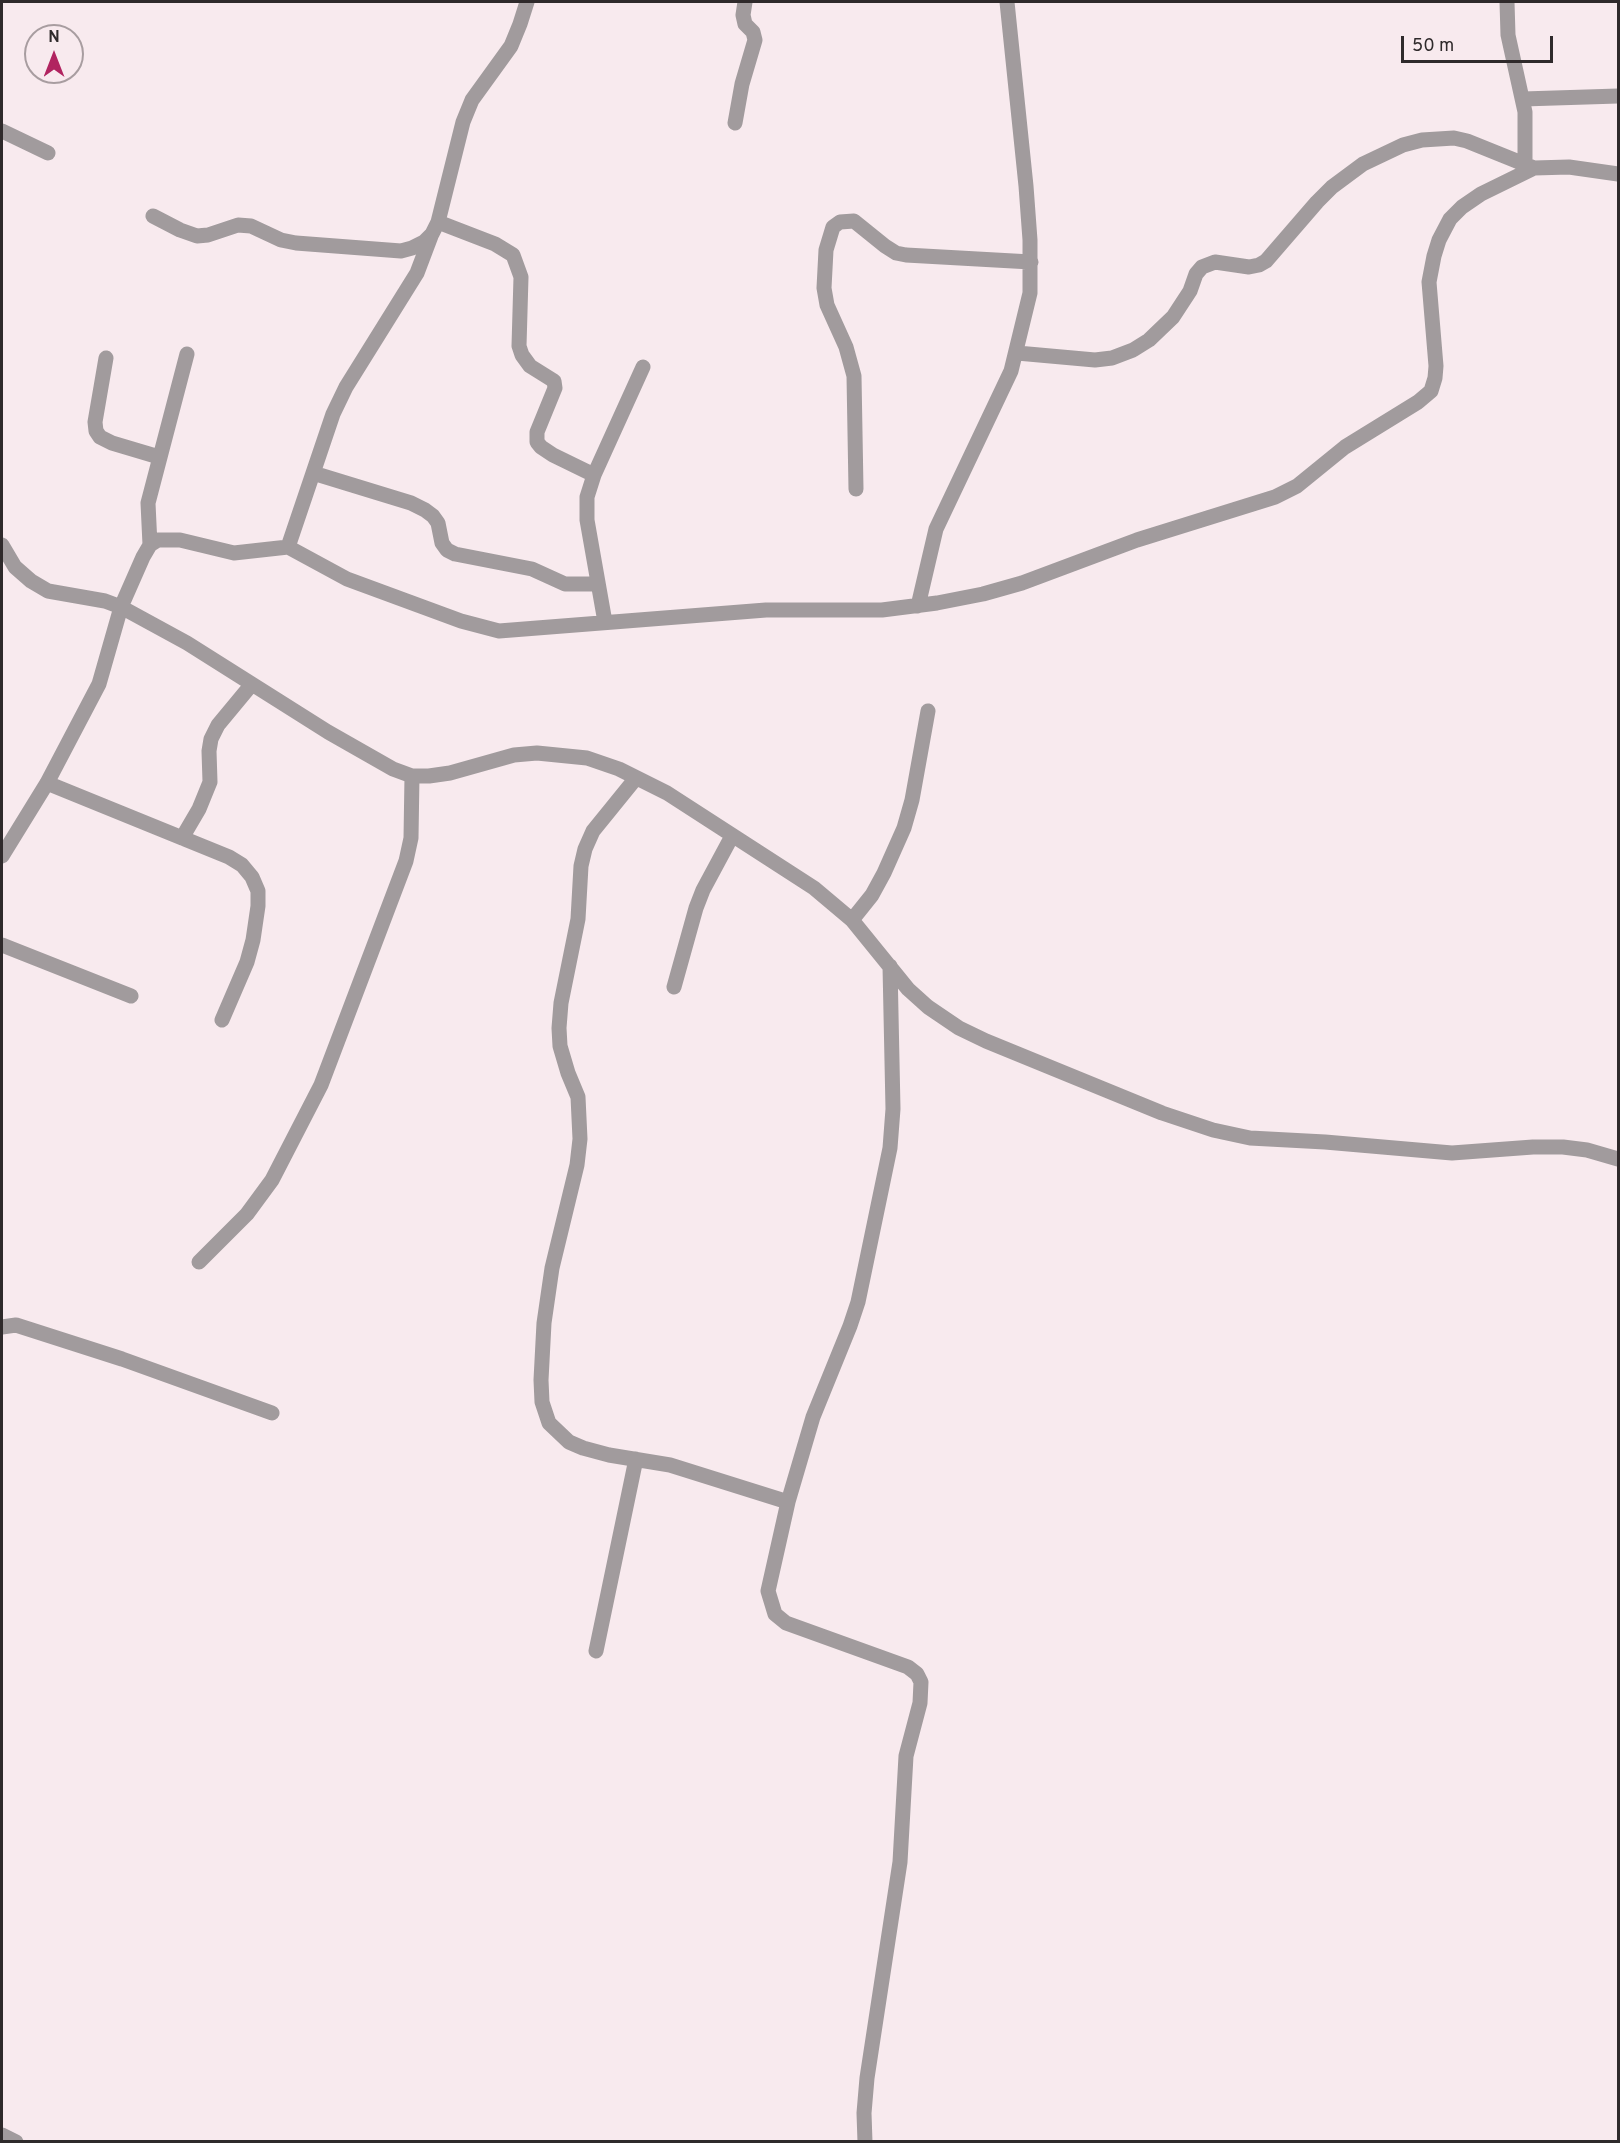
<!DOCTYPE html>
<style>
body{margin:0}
#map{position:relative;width:1620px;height:2143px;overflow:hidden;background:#f8eaee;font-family:Overpass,sans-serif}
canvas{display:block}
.frame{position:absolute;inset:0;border:3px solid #2f2a2b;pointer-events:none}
.north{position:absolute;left:24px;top:24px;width:60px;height:60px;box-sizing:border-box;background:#f8eaee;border:2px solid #a89da0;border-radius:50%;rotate:0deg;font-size:16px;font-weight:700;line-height:24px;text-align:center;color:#2f2a2b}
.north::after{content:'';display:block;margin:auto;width:21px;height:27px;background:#b12460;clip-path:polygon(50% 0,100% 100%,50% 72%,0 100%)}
.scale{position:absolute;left:1401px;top:36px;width:152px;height:27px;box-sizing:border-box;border:3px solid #2f2a2b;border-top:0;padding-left:8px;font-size:18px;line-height:21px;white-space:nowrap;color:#2f2a2b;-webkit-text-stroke:4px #f8eaee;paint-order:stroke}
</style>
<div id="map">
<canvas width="1620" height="2143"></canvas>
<div class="frame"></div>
<div class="north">N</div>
<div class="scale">50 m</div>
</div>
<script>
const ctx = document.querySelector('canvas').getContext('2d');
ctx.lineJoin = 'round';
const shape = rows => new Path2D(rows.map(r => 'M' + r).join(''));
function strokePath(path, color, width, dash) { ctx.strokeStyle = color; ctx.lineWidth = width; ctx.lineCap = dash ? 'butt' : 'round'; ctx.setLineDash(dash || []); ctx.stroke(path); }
const street = shape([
 [1507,2,1508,35,1525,112,1525,165],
 [1523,99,1618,96],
 [735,123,742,84,755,40,753,32,745,24,743,15,745,2],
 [2,131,48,153],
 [153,216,180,230,197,236,208,235,238,225,251,226,281,240,296,243,401,251,412,248,424,242,432,234,438,222,463,122,472,100,511,46,520,24,527,2],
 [438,222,495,244,513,255,521,277,519,346,522,355,530,366,554,381,555,388,537,432,537,442,541,447,553,455,594,475],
 [1017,353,1095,360,1112,358,1133,350,1149,340,1173,317,1190,291,1196,274,1202,267,1215,262,1249,267,1259,265,1266,261,1317,202,1332,187,1363,164,1403,145,1422,140,1454,138,1467,141,1534,168],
 [106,358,95,422,96,431,100,437,112,443,159,457],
 [313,473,411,503,425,510,433,516,438,523,442,543,447,550,455,554,532,569,565,584,598,584],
 [856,489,854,376,846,347,827,305,824,288,826,250,833,227,840,222,854,221,885,246,896,253,906,255,1031,262],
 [2,545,15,567,31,581,48,591,105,601,121,607,187,643,328,732,393,769,412,776,429,776,450,773,514,755,537,753,587,758,619,769,667,793,814,888,852,920,908,989,928,1007,959,1028,986,1041,1162,1113,1213,1130,1250,1138,1325,1142,1452,1153,1533,1147,1563,1147,1587,1150,1618,1159],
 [150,545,148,503,187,354],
 [288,547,333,414,346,387,417,273,431,236],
 [918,606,936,529,1011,371,1030,293,1030,240,1026,186,1007,2],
 [605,622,587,520,587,497,594,475,643,367],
 [636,778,593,831,585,849,581,866,578,919,561,1003,559,1028,560,1046,568,1073,578,1097,580,1139,577,1165,552,1268,544,1323,541,1380,542,1402,549,1423,569,1442,583,1448,609,1455,670,1465,788,1502],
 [47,783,229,857,242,865,252,877,258,891,258,906,253,940,247,962,222,1020],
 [182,838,199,809,210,782,209,751,211,739,218,725,252,684],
 [2,856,47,783,99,684,121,607,143,557,150,545,158,540,180,540,234,553,288,547,347,579,461,621,499,631,766,610,882,610,937,603,983,594,1022,583,1137,540,1275,497,1297,486,1345,447,1418,402,1431,391,1435,378,1436,366,1429,282,1434,256,1439,240,1450,219,1462,207,1481,194,1534,168,1569,167,1618,174],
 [852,920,872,895,884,873,904,828,912,800,928,711],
 [2,945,131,996],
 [674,987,696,908,703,890,732,836],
 [199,1262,247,1214,272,1180,321,1085,406,861,411,838,412,776],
 [2,1327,16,1325,122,1359,272,1413],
 [596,1651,636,1459],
 [2,2135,16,2142],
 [865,2142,864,2113,867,2078,900,1862,906,1756,920,1703,921,1682,917,1674,908,1667,786,1623,775,1614,768,1591,788,1502,813,1417,850,1326,858,1302,890,1148,893,1109,890,966]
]);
strokePath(street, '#a19b9d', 15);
</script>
